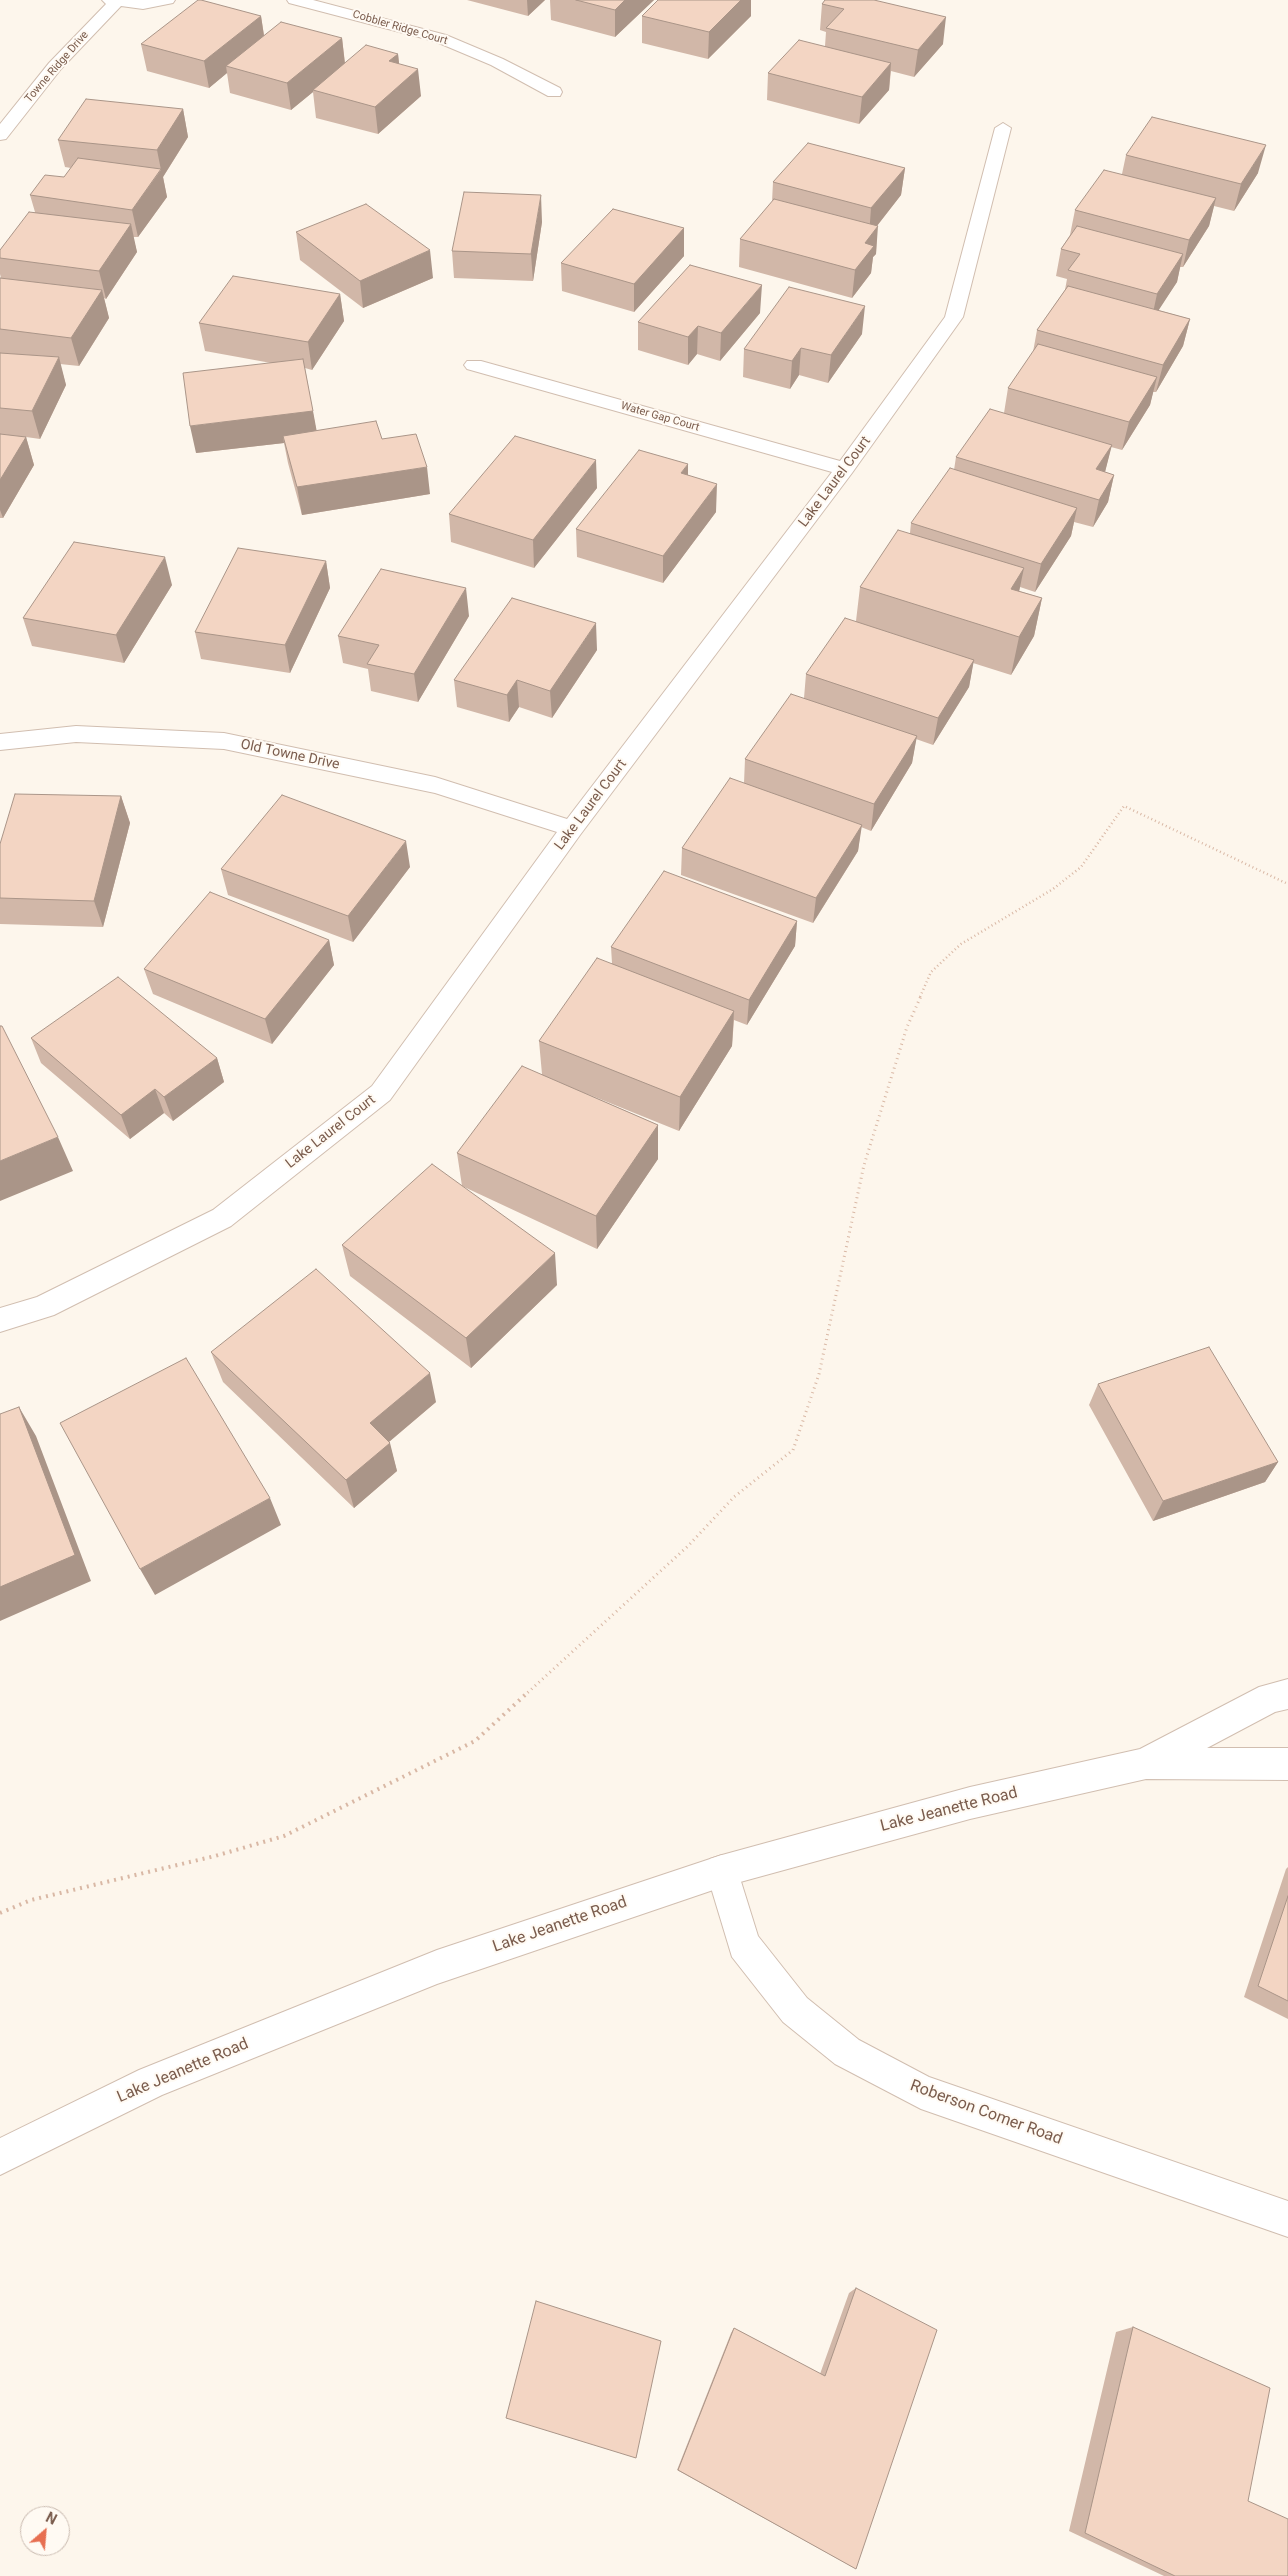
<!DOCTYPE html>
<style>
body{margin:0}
#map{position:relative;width:1288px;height:2576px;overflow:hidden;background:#fdf6ec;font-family:Roboto,sans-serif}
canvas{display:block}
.north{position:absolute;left:20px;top:2506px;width:50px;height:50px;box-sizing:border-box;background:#fffaf3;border:1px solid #cabbb1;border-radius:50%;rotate:27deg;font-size:14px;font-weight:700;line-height:20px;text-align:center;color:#7a5c4d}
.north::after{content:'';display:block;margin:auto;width:18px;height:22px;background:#e76f51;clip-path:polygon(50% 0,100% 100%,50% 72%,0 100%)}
</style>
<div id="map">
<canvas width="1288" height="2576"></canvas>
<div class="north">N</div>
</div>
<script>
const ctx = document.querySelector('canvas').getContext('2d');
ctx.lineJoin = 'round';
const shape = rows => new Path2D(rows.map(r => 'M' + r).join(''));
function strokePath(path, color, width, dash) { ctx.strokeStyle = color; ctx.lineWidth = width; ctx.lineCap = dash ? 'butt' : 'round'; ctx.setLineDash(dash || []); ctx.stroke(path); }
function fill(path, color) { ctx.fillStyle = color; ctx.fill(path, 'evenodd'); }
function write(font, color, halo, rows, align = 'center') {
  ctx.font = font + ' Roboto,sans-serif'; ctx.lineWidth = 4; ctx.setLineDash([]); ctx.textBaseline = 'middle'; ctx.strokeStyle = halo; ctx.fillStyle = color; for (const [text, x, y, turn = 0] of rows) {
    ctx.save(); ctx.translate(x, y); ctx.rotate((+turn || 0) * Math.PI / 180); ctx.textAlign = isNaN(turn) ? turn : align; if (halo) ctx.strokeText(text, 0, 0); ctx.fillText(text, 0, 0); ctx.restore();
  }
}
const pathFar2 = shape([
 [920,997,931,972,961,944,1053,889,1081,867,1124,806,1288,884]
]);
const pathFar1 = shape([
 [524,1696,688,1546,734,1497,793,1450,819,1374,864,1165,907,1027,921,996]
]);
const path = shape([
 [0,1913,31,1900,215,1856,284,1836,475,1741,525,1695]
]);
const minor = shape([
 [102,0,175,0,173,3,143,9,121,6,61,69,6,139,0,140,0,124,49,63,106,4,102,0],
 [287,0,313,0,446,35,503,59,560,88,562,92,560,96,548,96,491,65,434,41,289,3,287,0],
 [1003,123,1011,128,963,317,852,473,580,835,390,1100,231,1226,54,1315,0,1332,0,1308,37,1297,213,1210,372,1086,557,832,435,793,224,749,76,742,0,750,0,734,76,726,224,733,435,777,567,819,832,472,467,369,464,365,467,361,481,361,840,461,945,317,995,128,1003,123],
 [722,1855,734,1859,758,1936,807,1998,859,2040,929,2077,1288,2201,1288,2237,921,2109,835,2064,783,2022,732,1957,706,1871,710,1859,722,1855]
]);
const tertiary = shape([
 [1288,1679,1288,1709,1275,1712,1207,1748,1288,1748,1288,1780,1146,1779,970,1819,722,1887,437,1984,162,2095,0,2175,0,2138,139,2070,437,1950,722,1855,970,1787,1140,1749,1259,1687,1288,1679]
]);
const wall = shape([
 [467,0,545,0,528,16],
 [550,0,654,0,615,37,551,20],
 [825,0,943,44,914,77,891,71,889,90,859,124,767,100,768,73,825,46,826,32,820,30,822,4],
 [261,16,264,35,342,38,345,63,398,54,399,64,421,96,378,134,316,118,313,92,291,110,230,93,227,73,209,88,147,71,141,44],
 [642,16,751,16,708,59,642,43],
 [183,109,188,137,163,177,167,197,138,237,133,237,137,252,106,299,104,298,109,318,79,366,60,364,66,385,40,439,26,437,34,465,3,518,0,518,0,278,1,278,0,274,0,250,35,212,30,195,64,177,71,168,65,167,58,140],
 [1126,155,1258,173,1234,211,1214,206,1209,226,1183,267,1180,267,1177,282,1158,310,1190,319,1183,346,1156,392,1153,392,1150,405,1122,450,1111,447,1105,472,1114,475,1108,502,1093,527,1074,522,1071,536,1035,592,1020,587,1019,591,1042,598,1034,636,1011,675,973,663,969,687,933,745,916,739,912,763,871,831,861,827,858,851,813,923,681,875,682,848,744,783,745,759,804,698,806,674,856,621,860,587,910,533,911,523,954,470,956,457,1004,413,1008,388,1033,352,1037,330,1065,290,1067,279,1056,276,1061,249,1070,235,1075,210,1122,174],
 [905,168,901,195,877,226,876,254,873,257,871,273,852,298,739,267,740,239,772,202,773,182],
 [542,222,533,281,454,278,452,251],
 [684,228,684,256,634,312,562,291,561,263],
 [296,232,433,278,363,308,300,260],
 [340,294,344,321,312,370,305,368,316,430,382,439,430,494,302,515,288,463,284,443,196,453,271,363,205,351,199,323],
 [760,313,720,361,697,354,688,365,638,350,638,322],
 [862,334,828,383,799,375,790,389,743,377,744,349],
 [688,475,716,512,663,583,577,557,576,529],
 [597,488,534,568,451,542,449,514],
 [326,561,330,588,290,673,201,659,195,632],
 [172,585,124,663,32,646,23,618],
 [469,616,418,702,371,691,368,669,343,663,338,636],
 [597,650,552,718,519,707,509,722,457,707,454,680],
 [121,796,130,823,103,927,0,924,0,844],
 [410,867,353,942,228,895,221,869],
 [797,921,795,946,747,1025,734,1020,732,1046,679,1131,585,1093,658,1125,658,1159,597,1249,462,1186,557,1285,471,1368,350,1276,342,1245,462,1186,457,1153,542,1074,539,1041,612,963,611,947],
 [329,940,334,965,272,1044,153,994,144,969],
 [31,1038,217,1058,224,1082,173,1121,164,1113,130,1139,41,1063],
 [211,1352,436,1402,389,1442,397,1471,354,1508,223,1382],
 [1098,1384,1278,1462,1265,1482,1153,1521,1089,1405],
 [1288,1867,1288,2019,1244,1997,1286,1869],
 [856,2288,856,2569,677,2470,731,2333,734,2328,820,2374,849,2293],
 [1133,2327,1248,2501,1288,2576,1164,2576,1069,2531,1116,2332]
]);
const shadedWall = shape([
 [527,0,545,0,528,16],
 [625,0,654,0,615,37,615,10],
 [741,0,751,0,751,16,708,59,709,32],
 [261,16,265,43,226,66,227,73,209,88,204,61],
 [946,17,943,44,914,77,918,50],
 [342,38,345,65,313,90,313,92,291,110,287,83],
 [398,54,401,81,389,61],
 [891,63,889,90,859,124,862,97],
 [418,69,421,96,378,134,375,107],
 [183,109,188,137,163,177,167,197,138,237,132,210,161,170,157,150],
 [1266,145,1258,173,1234,211,1241,184],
 [905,168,901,195,869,236,871,208],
 [541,195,542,222,533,281,531,254],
 [1216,198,1209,226,1183,267,1189,240],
 [131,224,137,252,106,299,99,271],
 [878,226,876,254,873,257,871,273,852,298,855,270,865,243],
 [684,228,684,256,634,312,634,284],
 [430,250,433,278,363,308,360,281],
 [1183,254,1177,282,1151,322,1157,294],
 [762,285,760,313,720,361,721,333],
 [102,290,109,318,79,366,71,338],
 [340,294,344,321,312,370,308,342],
 [865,306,862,334,828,383,831,355],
 [1190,319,1183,346,1156,392,1163,365],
 [698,326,697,354,688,365,688,337],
 [801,348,799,375,790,389,792,361],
 [59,357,66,385,40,439,32,411],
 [1157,377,1150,405,1122,450,1129,422],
 [313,411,318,438,283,436,284,443,196,453,190,426],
 [26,437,34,465,3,518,0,510,0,480],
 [1112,445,1105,472,1096,469],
 [596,460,597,488,534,568,533,540],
 [688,464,688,492,681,473],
 [427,467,430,494,302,515,297,487],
 [1114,475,1108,502,1093,527,1099,500],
 [717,484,716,512,663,583,663,556],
 [1077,508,1071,536,1035,592,1041,564],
 [165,557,172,585,124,663,116,635],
 [326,561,330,588,290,673,285,645],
 [1024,568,1016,606,1011,589],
 [466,588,469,616,418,702,414,674],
 [1042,598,1034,636,1011,675,1019,637],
 [596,623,597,650,552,718,550,691],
 [974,660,969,687,933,745,938,718],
 [517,680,519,707,509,722,507,695],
 [917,736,912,763,871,831,874,804],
 [121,796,130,823,103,927,94,901],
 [862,825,858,851,813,923,816,898],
 [406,841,410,867,353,942,348,916],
 [797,921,795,946,747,1025,749,1000],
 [329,940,334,965,272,1044,265,1019],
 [734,1011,732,1046,679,1131,680,1097],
 [217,1058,224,1082,173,1121,164,1097],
 [155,1089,164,1113,130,1139,121,1115],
 [658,1125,658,1159,597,1249,596,1216],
 [58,1137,73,1171,0,1201,0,1161],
 [555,1253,557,1285,471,1368,466,1338],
 [430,1373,436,1402,377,1452,370,1423],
 [19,1407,36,1436,91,1581,0,1621,0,1587],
 [390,1443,397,1471,354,1508,346,1480],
 [1278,1462,1265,1482,1153,1521,1163,1501],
 [270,1498,281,1525,155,1595,140,1569]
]);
const building = shape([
 [198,0,201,0,261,16,204,61,141,44,198,0],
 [576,0,625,0,615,10,576,0],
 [658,0,741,0,709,32,642,16,658,0],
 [825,0,874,0,946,17,918,50,826,28,844,9,822,4,825,0],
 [281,22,342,38,287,83,226,66,281,22],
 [799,40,891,63,862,97,768,73,799,40],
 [366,45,398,54,389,61,418,69,375,107,313,90,366,45],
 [86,99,183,109,157,150,58,140,86,99],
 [1152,117,1266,145,1241,184,1126,155,1152,117],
 [808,143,905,168,871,208,773,182,808,143],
 [78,158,161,169,132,210,30,195,45,175,64,177,78,158],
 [1104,170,1216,198,1189,240,1075,210,1104,170],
 [464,192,541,195,531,254,452,251,464,192],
 [774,199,878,226,865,243,874,246,855,270,740,239,774,199],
 [366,204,430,250,360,281,296,232,366,204],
 [613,209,684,228,634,284,561,263,613,209],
 [29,212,131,224,99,271,0,258,0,250,29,212],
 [1077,226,1183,254,1157,294,1068,270,1080,254,1061,249,1077,226],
 [690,265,762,285,721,333,698,326,688,337,638,322,690,265],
 [233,276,340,294,308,342,199,323,233,276],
 [0,278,102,290,71,338,0,329,0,278],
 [1068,286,1190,319,1163,365,1037,330,1068,286],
 [789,287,865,306,831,355,801,348,792,361,744,349,789,287],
 [1038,344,1157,377,1129,422,1008,388,1038,344],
 [0,353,59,357,32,411,0,408,0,353],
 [303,359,313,411,190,426,183,373,303,359],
 [990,409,1112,445,1096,469,1114,475,1099,500,956,457,990,409],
 [376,421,382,439,416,434,427,467,297,487,283,436,376,421],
 [0,434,26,437,0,480,0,434],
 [515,436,596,460,533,540,449,514,515,436],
 [639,450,688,464,681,473,717,484,663,556,576,529,639,450],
 [950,468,1077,508,1041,564,911,523,950,468],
 [898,530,1024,568,1011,589,1042,598,1019,637,860,587,898,530],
 [74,542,165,557,116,635,23,618,74,542],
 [238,548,326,561,285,645,195,632,238,548],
 [381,569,466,588,414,674,367,664,379,645,338,636,381,569],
 [512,598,596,623,550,691,517,680,507,695,454,680,512,598],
 [845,618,974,660,938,718,806,674,845,618],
 [791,694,917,736,874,804,745,759,791,694],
 [730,778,862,825,816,898,682,848,730,778],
 [15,794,121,796,94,901,0,898,0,844,15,794],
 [282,795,406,841,348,916,221,869,282,795],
 [664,871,797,921,749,1000,611,947,664,871],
 [210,892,329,940,265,1019,144,969,210,892],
 [597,958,734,1011,680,1097,539,1041,597,958],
 [118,977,217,1058,164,1097,155,1089,121,1115,31,1038,118,977],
 [0,1026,2,1026,58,1137,0,1161,0,1026],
 [522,1066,658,1125,596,1216,457,1153,522,1066],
 [432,1164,555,1253,466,1338,342,1245,432,1164],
 [316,1269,430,1373,370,1423,390,1443,346,1480,211,1352,316,1269],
 [1209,1347,1278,1462,1163,1501,1098,1384,1209,1347],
 [186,1358,270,1498,140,1569,60,1423,186,1358],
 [19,1407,75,1555,0,1587,0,1414,19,1407],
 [1288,1896,1288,2001,1258,1986,1288,1896],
 [856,2288,937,2330,856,2569,678,2470,734,2328,825,2376,856,2288],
 [536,2301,661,2341,636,2458,506,2418,536,2301],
 [1133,2327,1270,2388,1248,2501,1288,2519,1288,2576,1175,2576,1085,2533,1133,2327]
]);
const farStreetnames = [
 ["Cobbler Ridge Court",400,28,16],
 ["Towne Ridge Drive",57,67,-49],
 ["Water Gap Court",660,417,16]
];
const streetNames = [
 ["Lake Laurel Court",835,482,-53],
 ["Old Towne Drive",290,755,12],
 ["Lake Laurel Court",591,805,-53],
 ["Lake Laurel Court",331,1132,-38]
];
const nearStreetnames = [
 ["Lake Jeanette Road",949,1810,-14],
 ["Lake Jeanette Road",560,1925,-19],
 ["Lake Jeanette Road",183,2071,-23],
 ["Roberson Comer Road",986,2113,20]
];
strokePath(minor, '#d1beb0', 2);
strokePath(tertiary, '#d1beb0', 2);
strokePath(pathFar2, '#d9b8a5', 2.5, [1, 3]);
strokePath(pathFar1, '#d9b8a5', 3, [1, 4]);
strokePath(path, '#d9b8a5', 4, [2, 5]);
fill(minor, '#fff');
fill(tertiary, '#fff');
fill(wall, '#d1b7a8');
fill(shadedWall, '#aa9588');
fill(building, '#f3d5c3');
strokePath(building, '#aa9588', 1);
write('11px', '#7a5c4d', '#fffaf3', farStreetnames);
write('14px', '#7a5c4d', '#fffaf3', streetNames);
write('16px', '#7a5c4d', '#fffaf3', nearStreetnames);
</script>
